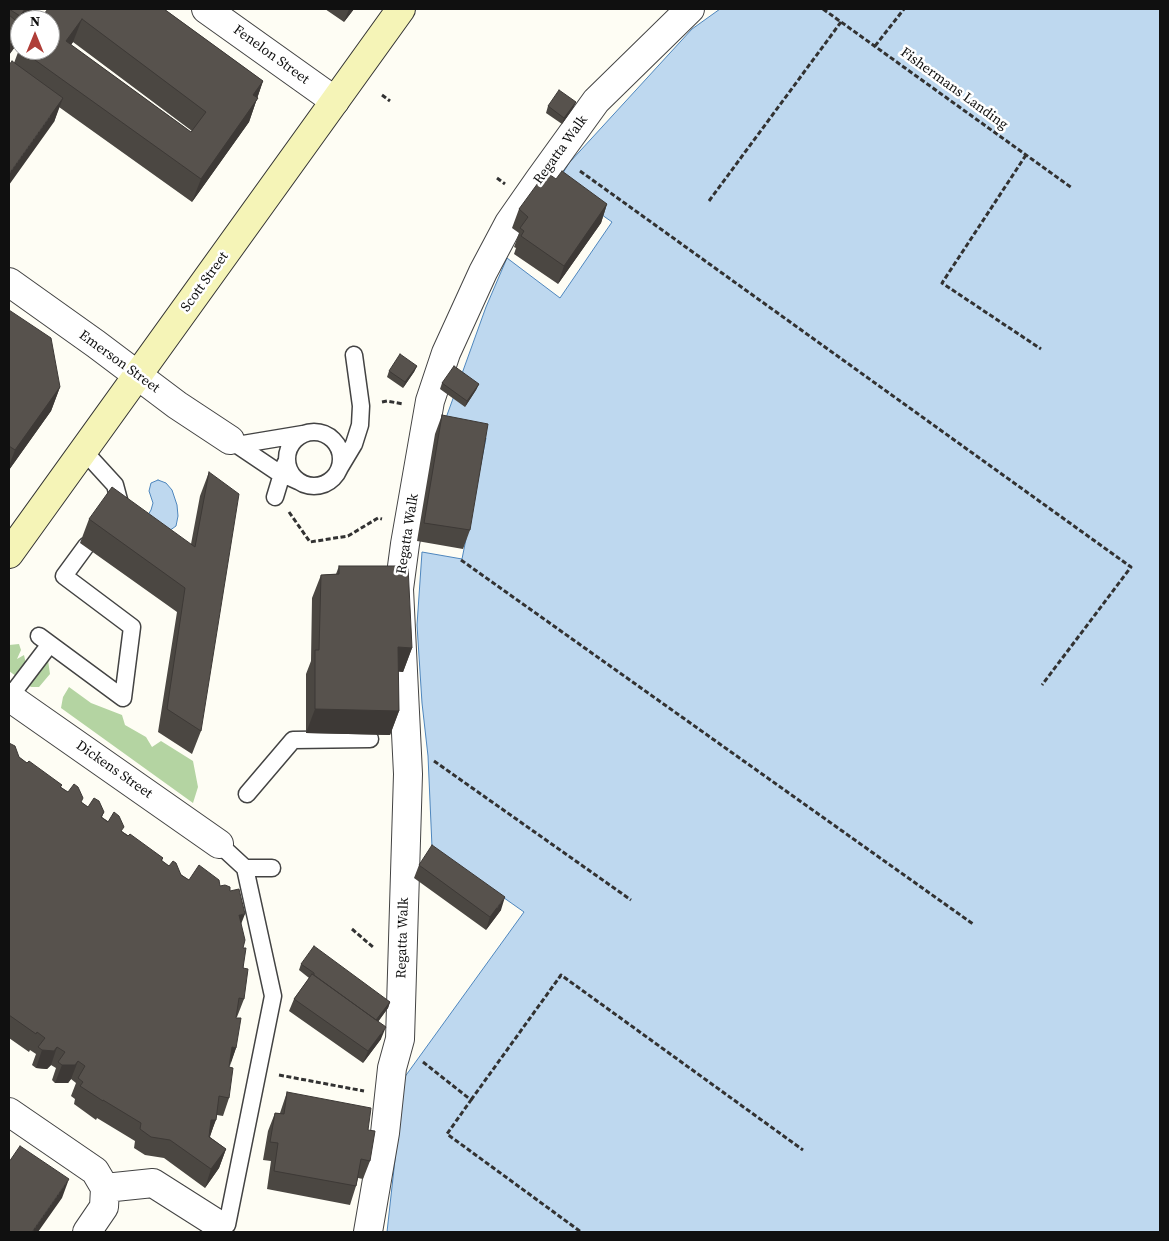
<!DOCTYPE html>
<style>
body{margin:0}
#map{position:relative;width:1169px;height:1241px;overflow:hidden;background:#fefdf4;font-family:"Source Serif 4",serif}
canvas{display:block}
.frame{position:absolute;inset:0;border:10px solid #101010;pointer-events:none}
.north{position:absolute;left:10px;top:10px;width:50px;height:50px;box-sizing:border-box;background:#fff;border:1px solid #9f9f9f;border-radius:50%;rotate:0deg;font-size:14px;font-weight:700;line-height:20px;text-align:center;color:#101010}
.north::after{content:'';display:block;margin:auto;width:18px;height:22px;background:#af3e38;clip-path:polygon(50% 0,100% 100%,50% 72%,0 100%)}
</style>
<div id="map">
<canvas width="1169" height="1241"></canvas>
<div class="frame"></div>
<div class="north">N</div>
</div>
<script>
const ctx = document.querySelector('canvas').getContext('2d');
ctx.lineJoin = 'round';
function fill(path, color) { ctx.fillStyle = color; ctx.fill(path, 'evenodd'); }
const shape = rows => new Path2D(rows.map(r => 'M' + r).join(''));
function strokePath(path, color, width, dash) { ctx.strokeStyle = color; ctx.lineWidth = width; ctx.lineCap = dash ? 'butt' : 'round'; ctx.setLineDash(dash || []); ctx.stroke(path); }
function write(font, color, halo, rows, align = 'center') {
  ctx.font = font + ' "Source Serif 4",serif'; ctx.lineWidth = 5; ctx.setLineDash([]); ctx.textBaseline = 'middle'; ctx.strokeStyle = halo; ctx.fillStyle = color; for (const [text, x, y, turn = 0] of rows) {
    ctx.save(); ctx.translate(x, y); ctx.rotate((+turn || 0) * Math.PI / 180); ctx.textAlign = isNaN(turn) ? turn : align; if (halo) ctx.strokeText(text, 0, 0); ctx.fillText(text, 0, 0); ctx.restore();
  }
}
const forest = shape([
 [19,644,21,650,17,659,24,655,26,664,48,660,50,674,39,687,31,687,9,671,9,645],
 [69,687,91,703,122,715,125,725,146,737,152,747,161,741,193,761,198,787,193,803,61,708,63,697]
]);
const water = shape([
 [720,9,1160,9,1160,1232,387,1232,404,1078,524,912,432,847,428,756,422,703,417,625,422,552,462,559,486,438,442,429,486,307,507,258,560,298,612,222,557,183,569,163,692,29,720,9],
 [158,480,166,483,172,490,177,505,178,516,176,526,169,531,148,515,151,510,153,503,149,491,151,483,158,480]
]);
const path = shape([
 [823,9,1072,188],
 [875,46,904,9],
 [382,95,390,101],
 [1026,155,942,283,1041,349],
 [580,171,1131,567,1042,685],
 [497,178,505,184],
 [709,201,841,22],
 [382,402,387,401,403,404],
 [289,512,310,542,348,536,378,518,382,519],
 [461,560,973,924],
 [434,761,631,900],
 [352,929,374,948],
 [423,1062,471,1100,447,1134,581,1232],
 [279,1075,364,1091],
 [471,1100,561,975,803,1150]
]);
const lane = shape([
 '287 459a27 27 0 1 1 54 0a27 27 0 1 1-54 0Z',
 [83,450,115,485,119,500,112,510],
 [339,469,354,444,360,425,361,406,354,355],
 [298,481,276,471,230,440,243,444,303,434],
 [275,497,285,464],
 [39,636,123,698,132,627,64,576,86,546],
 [9,698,50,644],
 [247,794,293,740,370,739],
 [219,844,245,868,273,996,227,1225],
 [245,868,272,868]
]);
const street = shape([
 [206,9,335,101],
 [9,282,96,344,177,405,230,440],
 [9,697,219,844],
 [9,1112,95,1171,105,1188],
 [105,1188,153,1183,216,1223],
 [87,1232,104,1207,105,1188],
 [368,1232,385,1133,392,1068,400,1039,408,774,399,589,405,544,430,401,446,353,483,272,509,223,539,180,596,101,690,9]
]);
const secondary = shape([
 [9,554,401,9]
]);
const wall = shape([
 [9,9,33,9,24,20,20,20,20,35,17,44,9,55],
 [164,9,263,81,249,122,192,202,59,107,54,122,14,63,20,47,20,50,21,50,50,20],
 [73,42,192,131,191,132,71,45],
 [325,9,354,9,344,22],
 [576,102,573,108,562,124,546,113,548,106],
 [556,179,607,204,601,223,558,284,514,254,516,248,514,247,519,233,512,228,519,209],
 [9,310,60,387,51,411,9,470],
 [417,366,414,372,403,388,387,377,389,371],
 [442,383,479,384,476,390,465,407,440,389],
 [442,415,470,530,463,549,417,541,435,434],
 [209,472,201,731,192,754,158,732,177,612,80,543,89,519,191,544,200,496],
 [339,566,412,648,403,672,398,671,399,711,390,735,306,733,306,674,311,661,312,598,321,575,336,574],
 [9,743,19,757,27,763,62,785,61,787,88,807,104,812,102,817,123,832,163,858,162,861,189,880,220,886,230,891,241,924,243,948,244,999,237,1017,236,1017,236,1048,229,1067,229,1098,223,1116,217,1115,210,1137,226,1149,219,1168,205,1188,164,1158,145,1155,134,1148,135,1141,97,1118,96,1120,74,1104,75,1099,71,1096,76,1083,71,1079,68,1083,55,1083,52,1080,56,1068,51,1065,47,1069,36,1068,32,1065,36,1054,30,1050,29,1052,9,1038],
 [419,865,501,910,486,930,414,878],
 [301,964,390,1002,388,1008,378,1022,381,1039,363,1063,289,1011,294,999,309,978,299,970],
 [287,1092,368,1130,370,1161,363,1179,358,1178,356,1186,350,1205,267,1189,271,1161,263,1160,268,1131,275,1113,280,1113]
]);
const shadedWall = shape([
 [25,9,33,9,24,20,20,20,20,25,13,34,20,16],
 [349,9,354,9,344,22],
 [82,19,73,42,57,65,66,41],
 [20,31,20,35,17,44,9,55,9,46],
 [263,81,249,122,192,202,201,179,253,95],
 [63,98,54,122,9,185,9,174],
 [576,102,573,108,562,124,564,118],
 [607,204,601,223,558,284,564,266],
 [417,366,414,372,403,388,405,382],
 [479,384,476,390,465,407,467,401],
 [60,387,51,411,9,470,9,466,15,450],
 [398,647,412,648,403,672,390,671],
 [315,709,399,711,390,735,306,733],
 [505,897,501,910,486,930,490,917],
 [245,914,238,932,239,915],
 [390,1002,388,1008,370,1032,373,1025],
 [386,1027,381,1039,363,1063,368,1051],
 [57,1047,51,1065,47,1069,36,1068,42,1050],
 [232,1047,236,1048,230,1066],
 [78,1061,71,1079,68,1083,55,1083,62,1065],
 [211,1120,216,1120,209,1138,204,1138],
 [226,1149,219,1168,205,1188,211,1169],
 [69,1179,62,1198,38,1232,32,1232]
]);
const building = shape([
 [9,9,25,9,20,16,9,9],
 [48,9,164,9,263,81,253,95,258,98,201,179,21,50,50,50,50,20,39,20,48,9],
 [82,19,206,112,191,132,66,41,82,19],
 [9,15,20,24,20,31,9,46,9,15],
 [12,61,63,98,9,174,9,65,12,61],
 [559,90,576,102,564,118,548,106,559,90],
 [562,171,607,204,564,266,521,236,524,231,520,228,528,217,519,209,546,172,556,179,562,171],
 [9,310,51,338,60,387,15,450,9,446,9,310],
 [400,354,417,366,405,382,389,371,400,354],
 [454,366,479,384,467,401,442,383,454,366],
 [442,415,488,424,470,530,424,523,442,415],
 [209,472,239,494,201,731,167,709,185,588,89,519,112,487,195,547,209,472],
 [339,566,408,566,412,648,398,647,399,711,315,709,315,650,319,650,321,575,339,574,339,566],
 [9,743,15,746,19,757,27,763,29,761,62,785,60,787,68,792,74,784,78,787,83,798,81,802,88,807,94,798,99,801,104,812,101,817,108,822,114,812,119,816,124,827,121,831,128,836,130,834,163,858,161,860,169,866,173,861,176,863,181,875,189,880,199,865,219,880,220,886,225,885,230,887,230,891,239,889,245,914,239,915,245,940,243,948,246,948,243,968,248,969,244,999,239,998,236,1018,241,1018,236,1048,232,1047,229,1067,233,1068,229,1098,219,1096,216,1120,211,1120,209,1137,226,1149,211,1169,170,1140,151,1137,140,1129,141,1123,103,1100,103,1101,80,1086,83,1082,78,1078,85,1066,78,1061,75,1065,62,1065,58,1062,65,1052,57,1047,54,1051,42,1050,38,1047,45,1038,37,1032,36,1034,9,1015,9,743],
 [432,845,505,897,490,917,419,865,432,845],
 [314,946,390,1002,376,1020,314,975,314,973,301,964,314,946],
 [312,974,386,1027,368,1051,294,999,312,974],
 [287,1092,371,1108,368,1130,375,1131,370,1161,361,1159,356,1186,274,1171,278,1143,270,1142,275,1113,284,1114,287,1092],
 [20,1146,69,1179,32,1232,9,1232,9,1162,20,1146]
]);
const streetNames = [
 ["Fenelon Street",271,55,36],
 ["Fishermans Landing",954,89,36],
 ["Regatta Walk",561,150,-54],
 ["Scott Street",205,282,-54],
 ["Emerson Street",119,362,36],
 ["Regatta Walk",408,534,-81],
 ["Dickens Street",114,770,35],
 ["Regatta Walk",403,938,-88]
];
fill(forest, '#b4d4a2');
fill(water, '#bed8ef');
strokePath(water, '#4e86bd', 1);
strokePath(lane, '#434343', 19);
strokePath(street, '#434343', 30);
strokePath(secondary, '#323232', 30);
strokePath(path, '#323232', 3, [5, 2.5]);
strokePath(lane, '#fff', 16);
strokePath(street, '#fff', 28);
strokePath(secondary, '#f5f4b7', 28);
fill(wall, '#4b4742');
fill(shadedWall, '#3d3936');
fill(building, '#57524d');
strokePath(building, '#3d3936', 1);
write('14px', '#101010', '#fff', streetNames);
</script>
